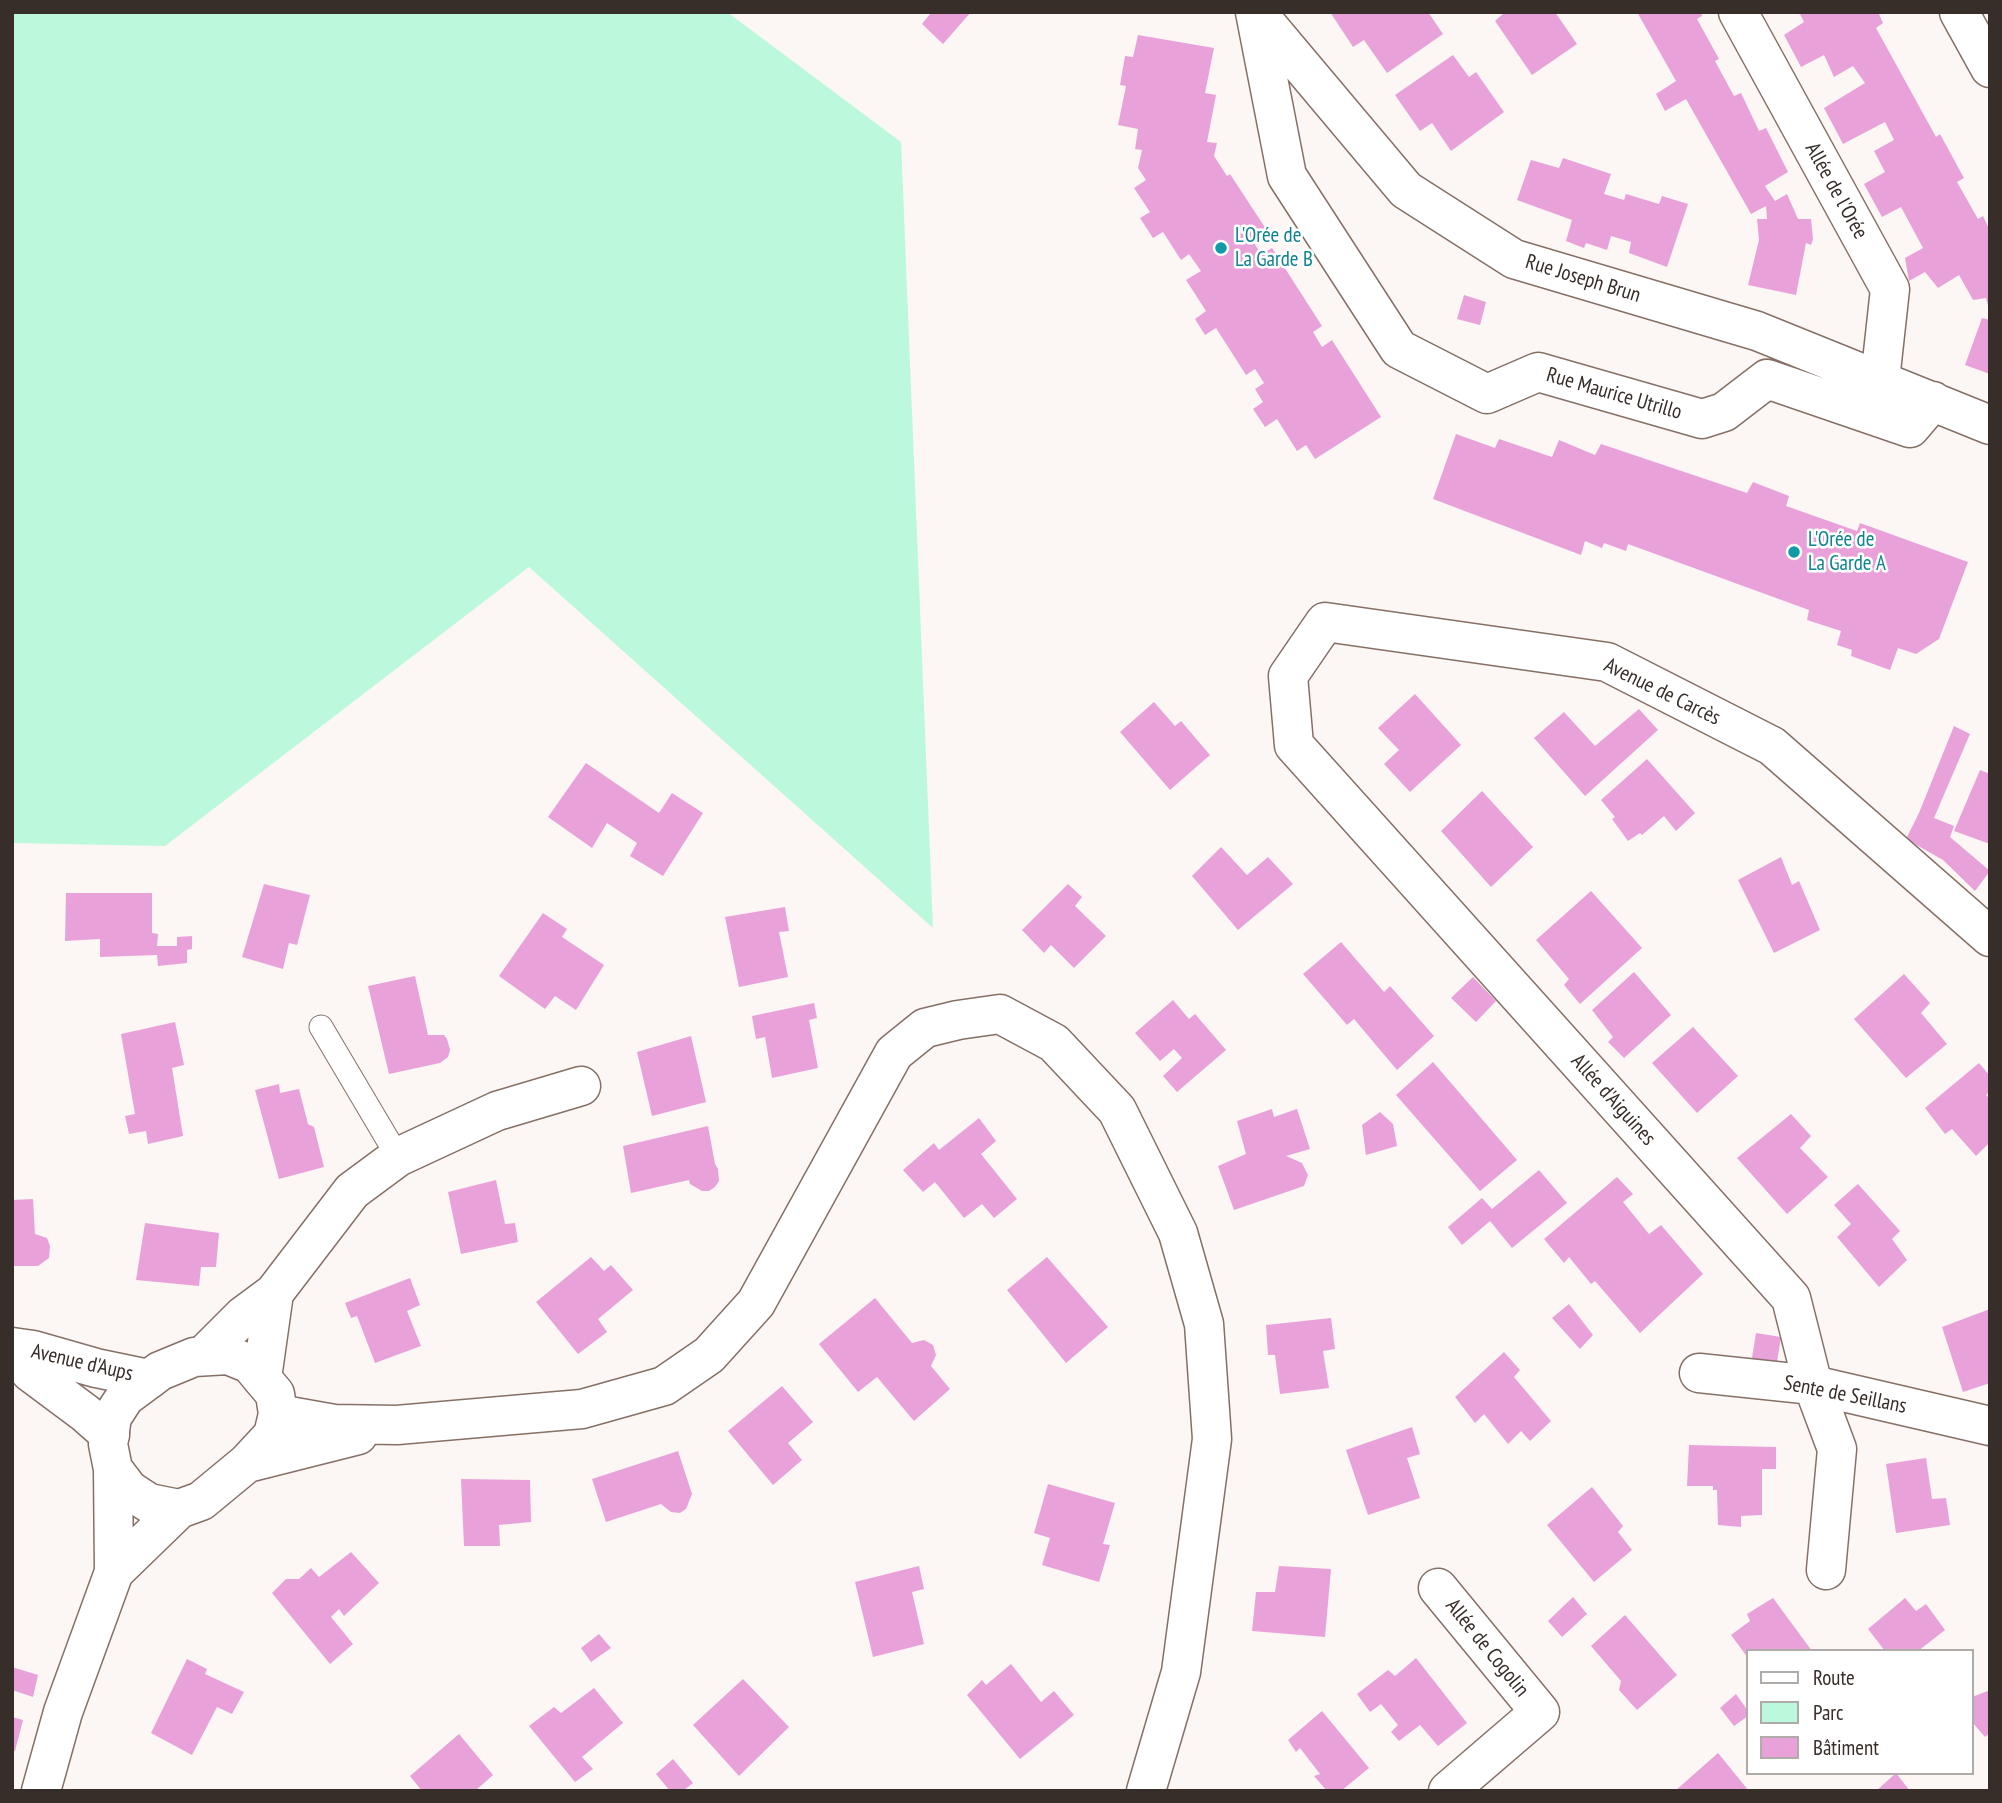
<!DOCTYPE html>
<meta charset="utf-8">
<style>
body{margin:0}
#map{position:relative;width:2002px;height:1803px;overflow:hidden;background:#fcf6f4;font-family:"PT Sans Narrow",sans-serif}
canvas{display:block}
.frame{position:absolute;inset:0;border:14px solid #372d29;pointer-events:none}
.legend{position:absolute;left:1746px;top:1649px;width:228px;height:126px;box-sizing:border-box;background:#fff;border:2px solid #afaba9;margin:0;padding:9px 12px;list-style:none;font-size:21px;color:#372d29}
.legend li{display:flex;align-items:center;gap:14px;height:35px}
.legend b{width:35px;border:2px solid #afaba9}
</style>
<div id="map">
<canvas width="2002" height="1803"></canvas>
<div class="frame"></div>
<ul class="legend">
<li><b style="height:9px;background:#fff"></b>Route</li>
<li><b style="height:19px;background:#bcf8dc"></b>Parc</li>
<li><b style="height:19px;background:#e9a2d9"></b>Bâtiment</li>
</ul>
</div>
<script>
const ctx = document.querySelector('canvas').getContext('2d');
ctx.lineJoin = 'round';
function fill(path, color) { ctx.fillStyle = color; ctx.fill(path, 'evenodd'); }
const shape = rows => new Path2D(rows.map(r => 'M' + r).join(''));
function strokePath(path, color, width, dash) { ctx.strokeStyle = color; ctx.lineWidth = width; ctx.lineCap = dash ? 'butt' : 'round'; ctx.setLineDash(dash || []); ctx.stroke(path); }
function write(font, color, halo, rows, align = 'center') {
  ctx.font = font + ' "PT Sans Narrow",sans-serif'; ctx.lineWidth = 5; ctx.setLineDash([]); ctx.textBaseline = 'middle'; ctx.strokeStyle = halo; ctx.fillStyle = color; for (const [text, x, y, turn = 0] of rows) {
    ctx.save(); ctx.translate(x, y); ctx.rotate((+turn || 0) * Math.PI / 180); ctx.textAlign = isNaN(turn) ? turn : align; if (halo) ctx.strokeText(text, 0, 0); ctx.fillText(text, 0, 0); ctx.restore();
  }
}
const green = shape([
 [12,12,727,12,901,142,933,928,529,567,165,846,12,843]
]);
const building = shape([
 [928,12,971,12,943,44,922,24,930,14],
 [1330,12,1428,12,1443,34,1387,73,1364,40,1353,47],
 [1505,12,1555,12,1577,44,1532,75,1495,21],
 [1637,12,1701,12,1702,16,1697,19,1719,59,1715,61,1734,96,1741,93,1759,131,1766,128,1788,172,1765,186,1775,201,1787,194,1798,219,1811,219,1813,239,1811,245,1806,243,1796,295,1748,285,1759,240,1757,219,1767,219,1766,206,1751,214,1686,99,1665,111,1656,94,1676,81],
 [1799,12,1878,12,1883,23,1876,28,1936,137,1940,134,1964,178,1957,182,1978,219,1983,216,1990,231,1990,313,1986,298,1973,300,1959,275,1938,288,1925,272,1909,281,1905,258,1923,248,1901,207,1882,217,1864,184,1885,172,1874,151,1894,140,1885,122,1843,144,1824,108,1865,83,1853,66,1834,77,1824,55,1801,67,1784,35,1804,22],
 [1138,35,1214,48,1205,93,1216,95,1207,142,1217,143,1214,156,1227,176,1230,174,1266,229,1251,238,1261,254,1272,248,1322,326,1313,332,1322,347,1332,340,1381,417,1315,459,1306,445,1297,451,1277,419,1265,427,1253,409,1263,402,1255,389,1264,383,1255,369,1246,375,1216,328,1205,335,1195,319,1206,311,1186,280,1201,271,1189,254,1181,260,1163,232,1153,238,1140,218,1150,212,1134,188,1146,180,1138,168,1142,150,1135,149,1138,129,1118,125,1126,86,1120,85,1125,56,1133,57],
 [1453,55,1469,77,1476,72,1504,112,1451,151,1432,123,1420,131,1395,95],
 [1563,158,1611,174,1604,194,1624,200,1626,194,1659,204,1662,196,1688,204,1667,267,1629,253,1631,242,1611,236,1607,250,1586,243,1584,248,1566,241,1572,220,1517,200,1531,160,1559,168],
 [1464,295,1486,302,1480,325,1457,319],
 [1982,318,1990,320,1990,374,1965,365],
 [1456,434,1495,448,1499,439,1552,457,1559,440,1595,455,1601,444,1747,493,1753,482,1789,496,1786,506,1857,531,1860,523,1968,562,1939,639,1916,654,1898,648,1890,670,1851,656,1852,650,1837,645,1841,631,1807,620,1809,610,1628,544,1626,551,1604,543,1602,548,1585,541,1581,555,1433,499],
 [1415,694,1461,745,1410,792,1384,764,1399,750,1378,728],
 [1154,702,1175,726,1181,721,1210,755,1170,790,1120,732],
 [1639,709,1658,730,1585,796,1534,738,1564,712,1595,746],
 [1954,726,1970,734,1934,818,1954,826,1950,837,1990,871,1975,891,1943,860,1906,839,1919,813],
 [1647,759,1695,813,1676,831,1664,816,1642,835,1640,833,1628,841,1612,819,1615,817,1601,800],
 [586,763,659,813,672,793,703,813,663,876,630,856,637,843,607,823,592,848,548,817],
 [1980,770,1990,774,1990,844,1954,831],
 [1482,791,1533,847,1491,887,1441,831],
 [1221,847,1247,875,1268,857,1293,884,1238,930,1192,876],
 [1781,857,1792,885,1799,881,1820,930,1774,953,1738,880],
 [264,884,310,895,297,945,289,943,283,969,242,957],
 [1068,884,1082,897,1075,906,1106,936,1074,968,1051,945,1044,953,1022,930],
 [1591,891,1642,948,1580,1004,1564,985,1569,979,1536,940],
 [66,893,152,893,152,933,158,934,157,946,177,946,177,937,192,936,192,949,187,950,187,963,158,966,157,955,100,957,100,939,65,941],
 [785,907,789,931,779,932,788,977,739,987,725,917],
 [543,913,567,929,562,937,604,965,576,1010,555,996,545,1009,499,976],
 [1341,942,1384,992,1390,986,1434,1036,1397,1070,1354,1019,1347,1025,1303,974],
 [1634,972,1671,1015,1624,1058,1608,1042,1613,1037,1592,1010],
 [1904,974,1930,1003,1921,1013,1947,1044,1906,1078,1854,1019],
 [415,976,428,1035,444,1035,447,1039,450,1050,448,1057,440,1063,389,1074,368,986],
 [1473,977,1496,1001,1476,1022,1451,998],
 [1173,1000,1189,1019,1195,1014,1226,1050,1177,1092,1163,1076,1182,1058,1174,1049,1160,1061,1135,1033],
 [814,1003,817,1018,809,1020,818,1068,772,1078,765,1037,756,1039,752,1016],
 [175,1022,184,1065,172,1068,183,1136,148,1144,146,1131,129,1134,125,1116,135,1114,121,1034],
 [1693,1027,1738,1076,1697,1113,1652,1063],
 [691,1036,706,1102,652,1116,637,1052],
 [1433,1062,1517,1160,1480,1191,1396,1095],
 [1979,1063,1990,1076,1990,1091,1986,1095,1990,1099,1990,1142,1976,1156,1952,1129,1945,1134,1925,1108],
 [279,1084,280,1093,299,1089,308,1124,314,1127,324,1167,279,1179,255,1090],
 [1272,1109,1274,1117,1297,1109,1310,1149,1286,1156,1302,1163,1308,1175,1304,1186,1234,1210,1218,1166,1246,1154,1237,1121],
 [1380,1112,1393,1124,1397,1146,1366,1155,1362,1125],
 [1791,1114,1811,1136,1800,1148,1828,1177,1787,1214,1737,1158],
 [979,1118,996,1141,981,1154,1017,1199,994,1218,982,1204,964,1218,935,1182,923,1192,903,1170,934,1143,939,1150],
 [708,1126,715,1164,718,1169,719,1181,715,1187,709,1191,702,1191,690,1184,689,1180,631,1193,623,1146],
 [1539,1170,1567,1203,1512,1248,1490,1221,1462,1245,1448,1227,1482,1198,1492,1209],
 [1617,1177,1633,1194,1623,1202,1649,1234,1661,1225,1703,1274,1640,1333,1595,1281,1591,1284,1569,1257,1564,1263,1544,1239],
 [496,1180,505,1224,515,1223,518,1242,461,1254,448,1192],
 [1858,1184,1900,1231,1892,1239,1907,1260,1879,1287,1837,1237,1851,1224,1834,1205],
 [33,1199,35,1234,47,1238,50,1246,49,1258,38,1266,12,1266,12,1200],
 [145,1223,219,1233,216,1267,201,1267,199,1286,136,1280],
 [591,1257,604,1271,611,1265,633,1290,598,1319,607,1332,578,1354,536,1302],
 [1047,1257,1108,1327,1066,1363,1007,1290],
 [410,1278,420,1305,407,1311,421,1346,375,1363,357,1316,351,1318,345,1303],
 [875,1298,912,1343,924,1340,933,1345,936,1355,931,1366,950,1389,914,1421,877,1377,858,1392,819,1344],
 [1569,1304,1593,1335,1580,1349,1552,1318],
 [1990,1309,1990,1383,1963,1392,1942,1327],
 [1331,1318,1335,1349,1323,1351,1329,1388,1280,1394,1275,1355,1268,1355,1266,1325],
 [1756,1333,1781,1337,1775,1374,1750,1370],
 [1504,1352,1520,1370,1514,1377,1551,1421,1530,1441,1521,1431,1508,1444,1484,1414,1475,1423,1455,1397],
 [782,1386,813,1422,788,1443,802,1460,773,1485,728,1431],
 [1412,1427,1420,1454,1407,1458,1420,1498,1368,1515,1346,1450],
 [1689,1445,1776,1447,1776,1469,1762,1469,1762,1515,1741,1516,1741,1527,1718,1525,1717,1490,1713,1490,1713,1486,1687,1486],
 [678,1451,692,1494,686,1509,680,1513,671,1512,661,1504,606,1522,592,1479],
 [1926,1458,1932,1499,1946,1498,1950,1525,1896,1533,1886,1464],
 [461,1479,530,1480,531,1522,499,1525,500,1546,464,1546],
 [1048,1484,1115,1503,1103,1544,1110,1545,1099,1582,1042,1565,1050,1538,1034,1533],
 [1592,1487,1623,1526,1618,1532,1632,1550,1594,1582,1547,1525],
 [351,1552,379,1583,344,1616,339,1609,331,1617,353,1644,330,1664,272,1593,286,1579,299,1579,311,1568,319,1577],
 [919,1566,924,1589,912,1592,924,1644,873,1657,855,1582],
 [1279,1566,1331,1569,1325,1637,1252,1631,1256,1592,1275,1592],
 [1573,1597,1587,1614,1562,1637,1548,1621],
 [1773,1598,1812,1651,1748,1651,1748,1658,1731,1635,1750,1621,1747,1614],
 [1905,1598,1916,1611,1926,1604,1945,1630,1918,1651,1885,1651,1868,1629],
 [1625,1615,1677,1675,1637,1710,1619,1690,1621,1681,1591,1646],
 [599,1634,611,1648,591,1662,581,1648],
 [1416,1658,1467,1723,1438,1746,1420,1725,1399,1741,1391,1732,1398,1725,1381,1704,1370,1712,1357,1694,1388,1670,1395,1676],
 [187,1659,207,1669,205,1674,244,1692,232,1714,217,1707,192,1755,151,1733],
 [1011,1664,1041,1702,1054,1691,1074,1715,1020,1759,967,1695,982,1680,986,1685],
 [12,1667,38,1675,33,1697,12,1690],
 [743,1679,789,1727,739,1776,693,1725],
 [594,1688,623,1723,582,1757,593,1769,575,1782,529,1726,554,1707,561,1713],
 [1990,1690,1990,1733,1985,1737,1972,1722,1972,1697],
 [1736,1694,1748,1711,1748,1716,1734,1726,1720,1708],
 [1322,1711,1369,1768,1341,1791,1327,1791,1314,1776,1320,1774,1300,1748,1296,1752,1288,1740],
 [12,1717,23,1720,15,1751,12,1750],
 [459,1734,493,1775,475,1791,422,1791,410,1776],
 [1718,1753,1749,1791,1675,1791],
 [673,1759,693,1783,683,1791,670,1791,656,1774],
 [1896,1773,1910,1791,1876,1791]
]);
const service = shape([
 [321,1027,398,1157]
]);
const minor = shape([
 [1255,12,1287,176,1399,349,1487,394,1538,372,1702,419,1724,412,1767,379,1910,428,1933,401],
 [1738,12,1890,289,1880,380],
 [1258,14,1406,190,1514,259,1757,331,1990,425],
 [12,1347,33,1350,96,1368,149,1379],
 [13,1348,30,1372,85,1413,110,1435],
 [203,1356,243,1316,274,1293,352,1191,398,1157,497,1111,581,1086],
 [1699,1373,1813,1385,1990,1426],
 [262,1378,274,1293],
 [1826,1570,1837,1449,1813,1385,1791,1298,1294,745,1288,676,1325,622,1607,662,1772,746,1990,937],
 [1438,1588,1540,1712,1448,1791]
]);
const tertiary = shape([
 [1959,12,1990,68],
 [228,1355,250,1364,275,1394,278,1414,273,1435,247,1463,201,1501,179,1509,149,1503,129,1490,113,1469,108,1444,112,1417,125,1397,160,1371,194,1357,228,1355],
 [278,1414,334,1424,397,1425,582,1409,664,1386,709,1355,756,1303,894,1053,925,1028,958,1020,1000,1014,1054,1043,1117,1110,1178,1233,1204,1324,1212,1439,1181,1672,1146,1791],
 [247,1463,358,1435],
 [114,1572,179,1509],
 [41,1791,63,1712,114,1572,113,1469]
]);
const markers = [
 [1221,248,7,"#0f9aa8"],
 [1794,552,7,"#0f9aa8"]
];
const streetNames = [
 ["Allée de l'Orée",1836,191,61],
 ["Rue Joseph Brun",1583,279,17],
 ["Rue Maurice Utrillo",1614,394,16],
 ["Avenue de Carcès",1662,692,26],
 ["Allée d'Aiguines",1613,1100,48],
 ["Avenue d'Aups",82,1363,13],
 ["Sente de Seillans",1845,1395,11],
 ["Allée de Cogolin",1487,1648,51]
];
const cultureNames = [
 ["L'Orée de",1235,236],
 ["La Garde B",1235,260],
 ["L'Orée de",1808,540],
 ["La Garde A",1808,564]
];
fill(green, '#bcf8dc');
fill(building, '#e9a2d9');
strokePath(service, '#867066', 25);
strokePath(minor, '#867066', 41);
strokePath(tertiary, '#867066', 41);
strokePath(service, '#fff', 23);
strokePath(minor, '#fff', 38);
strokePath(tertiary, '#fff', 38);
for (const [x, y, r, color] of markers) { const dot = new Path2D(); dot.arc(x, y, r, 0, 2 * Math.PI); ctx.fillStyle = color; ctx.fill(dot); strokePath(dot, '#fff', 2.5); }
write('21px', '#372d29', '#fff', streetNames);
write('21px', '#0d838f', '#fff', cultureNames, 'left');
</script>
